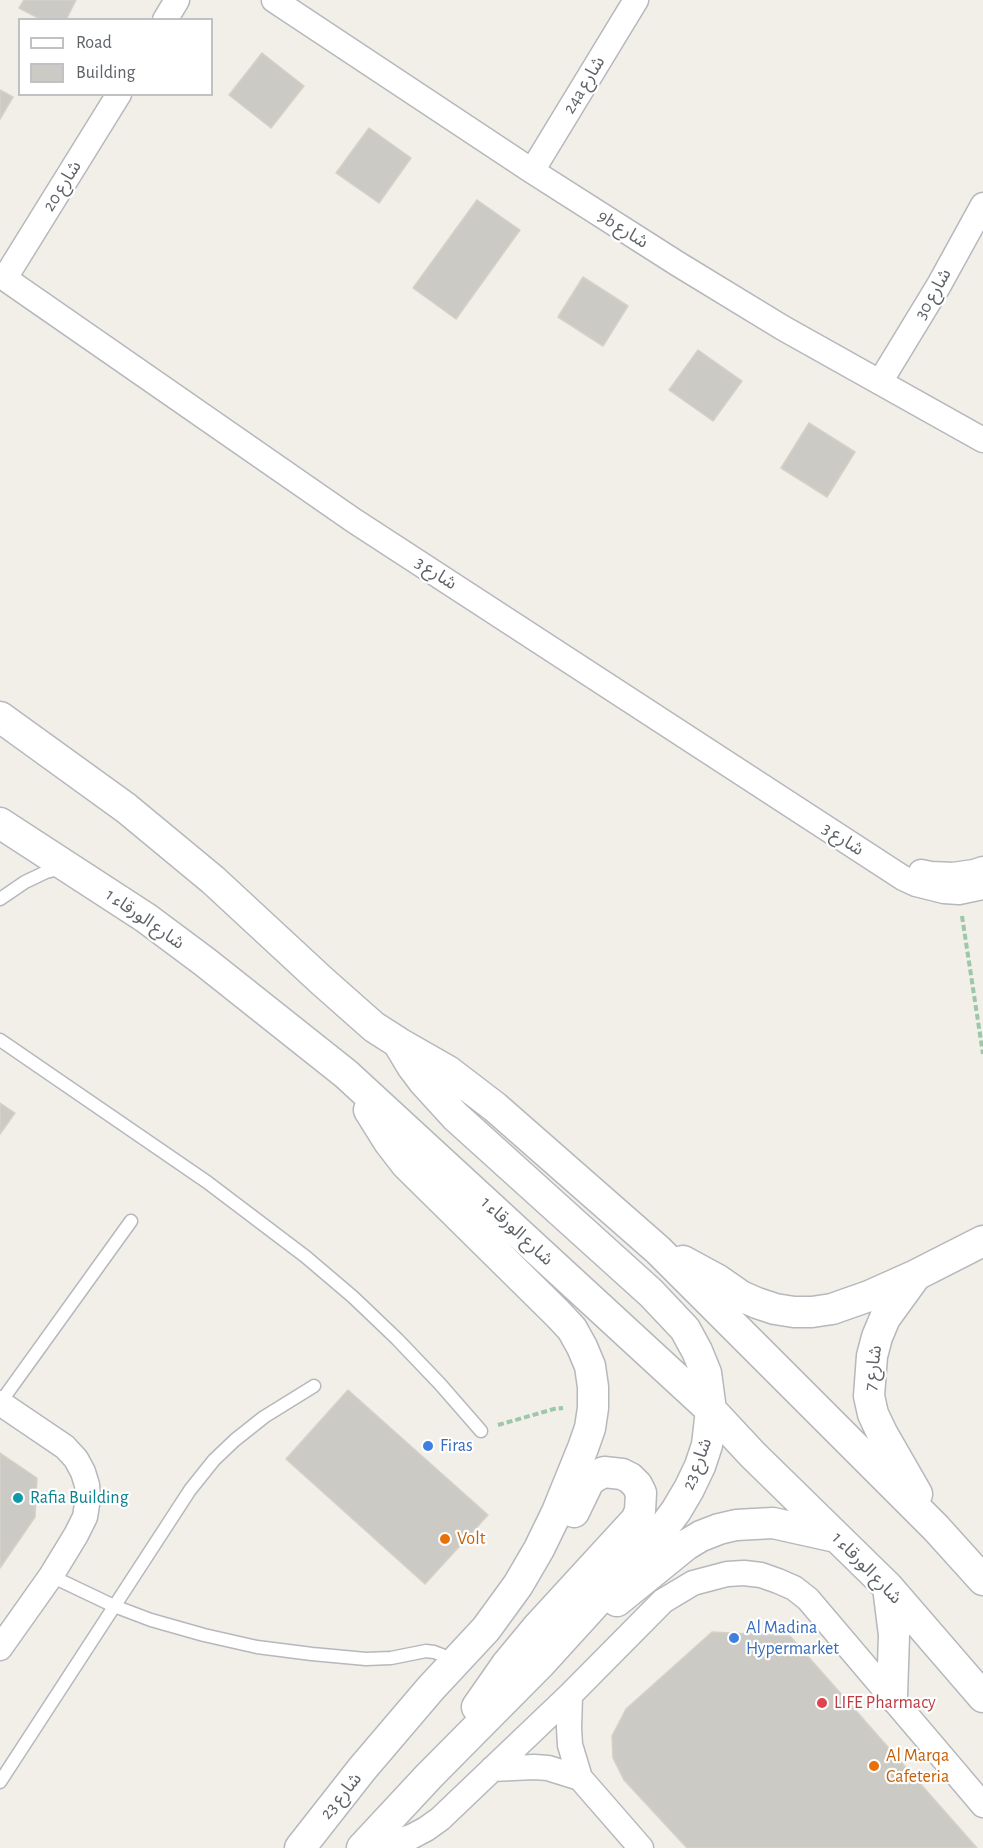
<!DOCTYPE html>
<meta charset="utf-8">
<style>
body{margin:0}
#map{position:relative;width:983px;height:1848px;overflow:hidden;background:#f1efe8;font-family:"Alegreya Sans",sans-serif}
canvas{display:block}
.legend{position:absolute;left:18px;top:18px;width:195px;height:78px;box-sizing:border-box;background:#fff;border:2px solid #bfc1c3;margin:0;padding:8px 10px;list-style:none;font-size:18px;color:#5f6368}
.legend li{display:flex;align-items:center;gap:12px;height:30px}
.legend b{width:30px;border:2px solid #bfc1c3}
</style>
<div id="map">
<canvas width="983" height="1848"></canvas>
<ul class="legend">
<li><b style="height:8px;background:#fff"></b>Road</li>
<li><b style="height:16px;background:#cccac5"></b>Building</li>
</ul>
</div>
<script>
const ctx = document.querySelector('canvas').getContext('2d');
ctx.lineJoin = 'round';
function fill(path, color) { ctx.fillStyle = color; ctx.fill(path, 'evenodd'); }
const shape = rows => new Path2D(rows.map(r => 'M' + r).join(''));
function strokePath(path, color, width, dash) { ctx.strokeStyle = color; ctx.lineWidth = width; ctx.lineCap = dash ? 'butt' : 'round'; ctx.setLineDash(dash || []); ctx.stroke(path); }
function write(font, color, halo, rows, align = 'center') {
  ctx.font = font + ' "Alegreya Sans","Noto Sans Arabic",sans-serif'; ctx.lineWidth = 4.5; ctx.setLineDash([]); ctx.textBaseline = 'middle'; ctx.strokeStyle = halo; ctx.fillStyle = color; for (const [text, x, y, turn = 0] of rows) {
    ctx.save(); ctx.translate(x, y); ctx.rotate((+turn || 0) * Math.PI / 180); ctx.textAlign = isNaN(turn) ? turn : align; if (halo) ctx.strokeText(text, 0, 0); ctx.fillText(text, 0, 0); ctx.restore();
  }
}
const building = shape([
 [24,0,76,0,66,20,42,20,19,8,24,0],
 [262,53,304,86,271,128,229,95,262,53],
 [0,90,13,97,0,119,0,90],
 [369,128,411,158,379,203,336,173,369,128],
 [477,200,520,230,456,319,413,288,477,200],
 [583,277,628,306,603,346,558,317,583,277],
 [698,350,742,381,713,421,669,390,698,350],
 [809,423,855,452,827,497,781,468,809,423],
 [0,1103,15,1113,0,1134,0,1103],
 [348,1390,488,1515,425,1584,286,1459,348,1390],
 [0,1453,37,1478,35,1517,0,1568,0,1453],
 [712,1632,790,1636,977,1848,687,1848,624,1780,613,1758,612,1736,626,1709,712,1632]
]);
const path = shape([
 [962,916,983,1054],
 [498,1425,554,1409,563,1408]
]);
const service = shape([
 [0,899,25,882,46,872,63,868],
 [0,1040,207,1182,306,1257,353,1297,397,1339,440,1384,481,1431],
 [0,1403,131,1221],
 [51,1576,114,1606,151,1620,204,1635,257,1647,312,1654,366,1659,391,1658,426,1651,434,1652,442,1655,452,1664],
 [0,1782,190,1490,214,1460,235,1440,264,1417,314,1386]
]);
const minor = shape([
 [274,0,532,171,678,264,783,328,983,440],
 [165,20,177,0],
 [532,171,636,0],
 [0,275,353,520,903,878,916,884,944,891,959,892,983,887],
 [5,278,119,94],
 [880,382,939,285,983,205],
 [921,872,931,874,953,875,974,872,983,869],
 [0,1403,65,1447,76,1459,83,1472,87,1485,88,1498,85,1517,76,1535,51,1576,0,1648],
 [570,1695,569,1728,570,1745,580,1778,641,1848],
 [492,1769,534,1767,548,1768,580,1778],
 [378,1848,411,1837,426,1829,440,1819,570,1695,663,1601,693,1583,727,1574,744,1573,761,1575,778,1581,794,1588,808,1599,983,1805]
]);
const tertiary = shape([
 [0,717,126,808,213,880,322,981,374,1027,399,1043,448,1071,495,1107,658,1250,936,1528,983,1580],
 [0,823,146,918,205,962,346,1074,711,1410,753,1455,888,1587,983,1697],
 [683,1261,718,1280,741,1296,757,1303,775,1309,794,1312,812,1312,832,1309,869,1296,916,1275,983,1241],
 [914,1278,885,1318,877,1337,872,1356,869,1396,873,1414,882,1433,917,1494],
 [888,1587,894,1635,892,1696],
 [617,1601,686,1545,701,1536,719,1529,736,1525,773,1523,836,1537],
 [477,1707,507,1664,536,1629,636,1520,640,1511,641,1493,637,1485,630,1478,622,1474,604,1472,596,1476,589,1481,574,1512],
 [300,1848,362,1769,431,1688,486,1629,518,1585,539,1549,557,1512,583,1448,590,1428,593,1408,593,1387,590,1366,582,1347,572,1329,558,1314,406,1164,389,1142,369,1110],
 [362,1848,429,1776,541,1663,661,1531,676,1511,689,1489,700,1466,707,1445,711,1410,706,1373,697,1351,685,1329,651,1293,455,1116,424,1082,412,1066,400,1046]
]);
const markers = [
 [428,1446,6,"#3f7fe0"],
 [18,1498,6,"#0f9aa8"],
 [445,1539,6,"#e8710a"],
 [734,1638,6,"#3f7fe0"],
 [822,1703,6,"#e0444e"],
 [874,1766,6,"#e8710a"]
];
const streetNames = [
 ["24a شارع",584,85,-59],
 ["شارع 20",62,186,-58],
 ["9b شارع",623,229,32],
 ["شارع 30",933,294,-60],
 ["شارع 3",436,573,33],
 ["شارع 3",843,839,33],
 ["شارع الورقاء 1",145,919,35],
 ["شارع الورقاء 1",517,1231,43],
 ["شارع 7",873,1368,-83],
 ["شارع 23",697,1464,-69],
 ["شارع الورقاء 1",867,1568,46],
 ["شارع 23",341,1796,-51]
];
const shopNames = [
 ["Firas",440,1446],
 ["Al Madina",746,1628],
 ["Hypermarket",746,1649]
];
const cultureNames = [
 ["Rafia Building",30,1498]
];
const foodNames = [
 ["Volt",457,1539],
 ["Al Marqa",886,1756],
 ["Cafeteria",886,1777]
];
const healthNames = [
 ["LIFE Pharmacy",834,1703]
];
fill(building, '#cccac5');
strokePath(building, '#d6d1c6', 1.5);
strokePath(service, '#b5b8bc', 15);
strokePath(minor, '#b5b8bc', 27);
strokePath(tertiary, '#b5b8bc', 33);
strokePath(path, '#9cc7a9', 4, [6, 3]);
strokePath(service, '#fff', 12);
strokePath(minor, '#fff', 24);
strokePath(tertiary, '#fff', 30);
for (const [x, y, r, color] of markers) { const dot = new Path2D(); dot.arc(x, y, r, 0, 2 * Math.PI); ctx.fillStyle = color; ctx.fill(dot); strokePath(dot, '#fff', 2); }
write('18px', '#5f6368', '#fff', streetNames);
write('18px', '#366cbe', '#fff', shopNames, 'left');
write('18px', '#0d838f', '#fff', cultureNames, 'left');
write('18px', '#c56008', '#fff', foodNames, 'left');
write('18px', '#be3a42', '#fff', healthNames, 'left');
</script>
